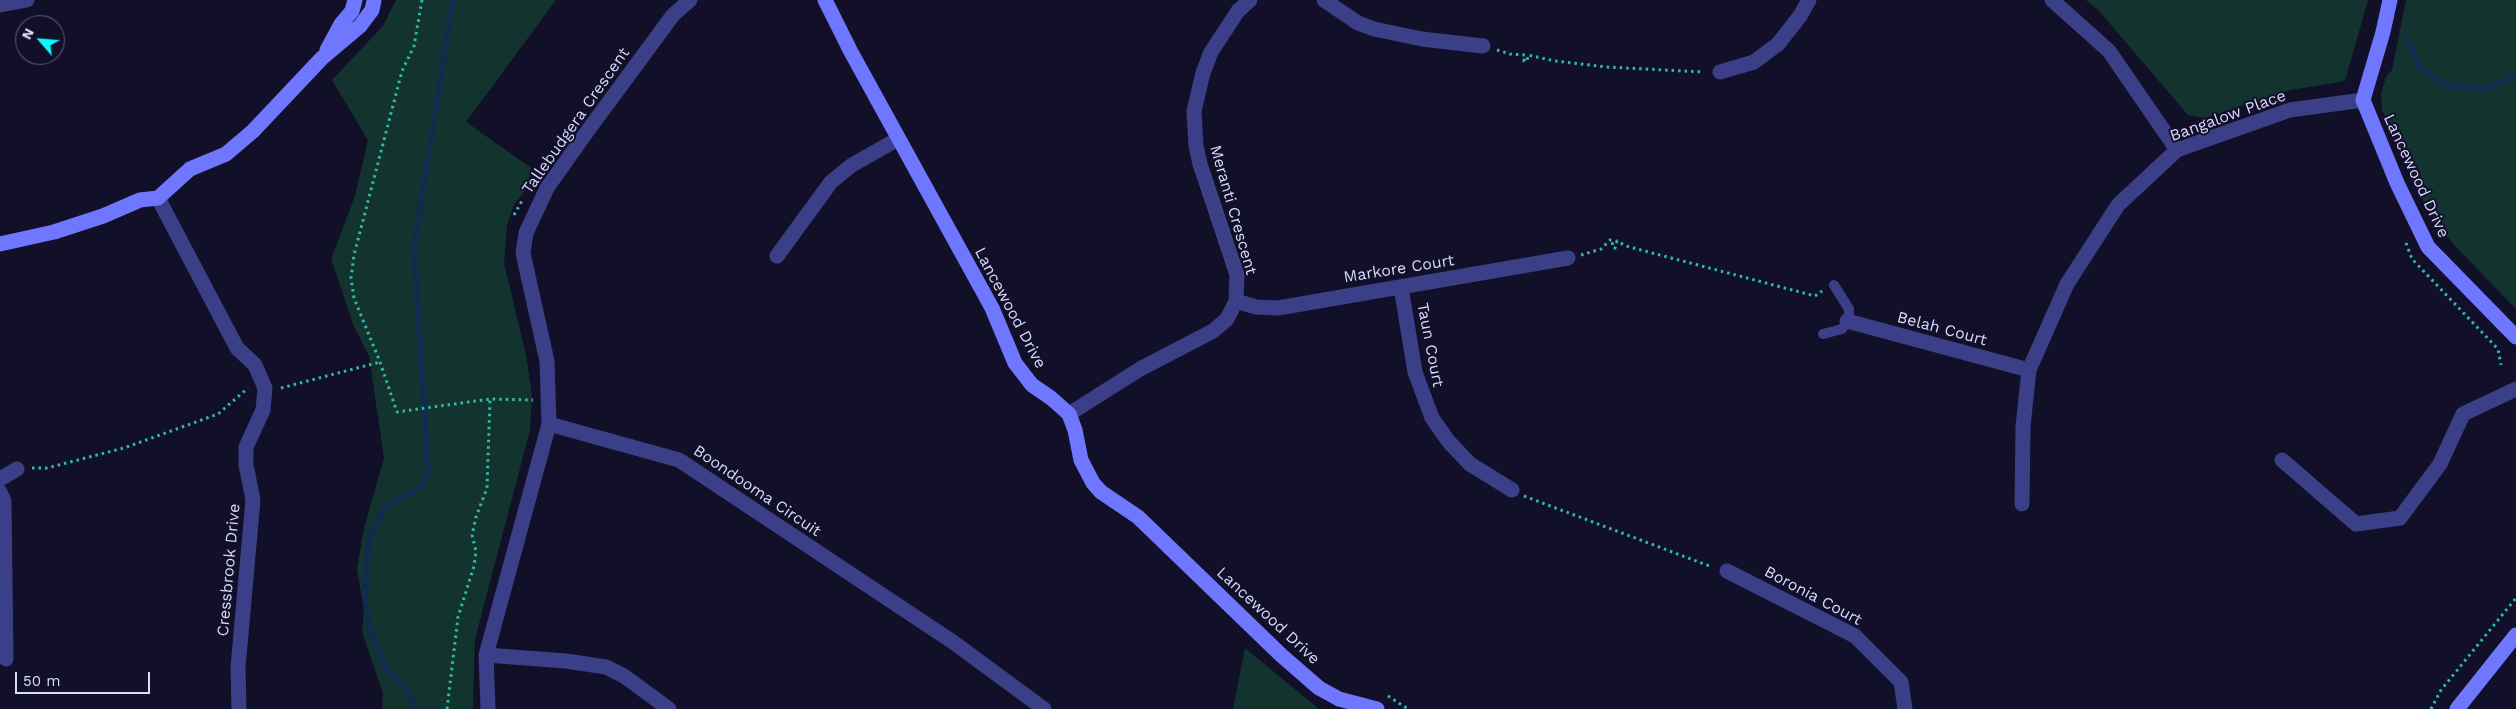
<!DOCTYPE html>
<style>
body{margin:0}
#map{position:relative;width:2516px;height:709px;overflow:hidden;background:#121029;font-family:"Work Sans",sans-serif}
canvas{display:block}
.north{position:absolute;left:15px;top:15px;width:50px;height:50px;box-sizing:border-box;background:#121029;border:1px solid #62607f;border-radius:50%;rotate:297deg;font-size:14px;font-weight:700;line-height:20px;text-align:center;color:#d9d8ff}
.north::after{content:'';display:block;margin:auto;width:18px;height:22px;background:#04fbff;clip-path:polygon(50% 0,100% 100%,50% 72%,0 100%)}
.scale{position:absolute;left:15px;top:672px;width:135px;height:22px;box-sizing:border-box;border:2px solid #d9d8ff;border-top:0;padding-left:6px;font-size:15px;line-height:18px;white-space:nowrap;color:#d9d8ff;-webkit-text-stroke:4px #121029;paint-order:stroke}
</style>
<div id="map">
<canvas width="2516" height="709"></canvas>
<div class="north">N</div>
<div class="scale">50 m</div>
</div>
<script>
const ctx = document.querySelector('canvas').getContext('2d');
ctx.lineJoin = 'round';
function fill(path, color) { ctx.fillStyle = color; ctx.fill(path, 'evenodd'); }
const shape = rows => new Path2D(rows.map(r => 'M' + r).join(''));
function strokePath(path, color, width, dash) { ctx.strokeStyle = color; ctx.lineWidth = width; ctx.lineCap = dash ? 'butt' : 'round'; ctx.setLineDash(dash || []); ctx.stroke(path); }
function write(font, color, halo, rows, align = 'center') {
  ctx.font = font + ' "Work Sans",sans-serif'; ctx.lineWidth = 4; ctx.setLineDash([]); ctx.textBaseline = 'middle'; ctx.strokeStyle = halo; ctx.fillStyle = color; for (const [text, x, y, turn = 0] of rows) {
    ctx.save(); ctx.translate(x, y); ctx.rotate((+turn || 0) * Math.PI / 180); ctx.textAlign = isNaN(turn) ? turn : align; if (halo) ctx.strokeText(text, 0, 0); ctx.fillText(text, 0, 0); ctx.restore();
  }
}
const green = shape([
 [396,0,556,0,466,122,531,168,528,186,514,205,507,225,504,263,526,355,532,395,530,430,475,639,473,709,382,709,383,693,362,632,364,610,357,569,364,528,384,458,369,356,353,324,331,259,355,196,368,140,332,80,383,26],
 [2086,0,2368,0,2345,81,2291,90,2205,118,2188,115,2099,11],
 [2406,0,2516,0,2516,309,2455,246,2439,226,2412,182,2391,125,2382,111,2381,94,2386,77,2392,70],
 [1245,648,1319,709,1233,709]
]);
const stream = shape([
 [2406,37,2420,68,2447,86,2485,88,2516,77],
 [414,709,410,693,386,669,370,631,365,598,369,538,386,506,420,488,428,471,414,246,453,0]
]);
const path = shape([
 [422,0,414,46,402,71,354,255,351,278,354,298,380,362,397,412,490,399,533,400],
 [1497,50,1510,54,1525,55,1524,61,1527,61,1528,55,1555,61,1606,67,1704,72],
 [514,215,523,199],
 [2406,243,2412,259,2498,349,2501,365],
 [1581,255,1601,249,1610,240,1613,240,1612,247,1615,248,1617,241,1626,246,1815,296,1822,291],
 [281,388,380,362],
 [32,468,47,468,124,448,218,414,248,388],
 [1524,496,1712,567],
 [1388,696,1408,709],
 [447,709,458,617,474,566,476,551,472,535,476,517,487,488,490,399],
 [2431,709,2441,690,2516,598]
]);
const lane = shape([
 [1823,334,1842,329,1849,318,1849,309,1834,285]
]);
const street = shape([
 [1324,0,1358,23,1374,29,1422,39,1483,46],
 [2052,0,2109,51,2177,150],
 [0,5,27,0],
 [1720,72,1754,62,1778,44,1800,16,1809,0],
 [158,198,237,348,255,365,265,388,263,410,246,447,246,465,253,500,238,667,239,709],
 [777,256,831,182,852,165,898,139],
 [1401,287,1415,372,1432,418,1449,442,1470,464,1512,490],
 [1236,301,1256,307,1278,308,1568,258],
 [1847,321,2029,370],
 [1069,414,1140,369,1213,331,1227,319,1236,301,1237,275,1200,164,1196,146,1194,111,1203,73,1211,52,1238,11,1250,0],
 [549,424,679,460,953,642,1044,709],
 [2282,460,2356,524,2400,518,2440,464,2463,414,2516,389],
 [0,479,17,469],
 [0,492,4,501,6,659],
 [2022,504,2023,426,2029,370,2067,284,2118,205,2177,150,2290,110,2363,100],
 [1727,571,1855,636,1901,682,1905,709],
 [486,655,566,661,606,667,624,676,669,709],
 [488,709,486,655,549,424,547,361,523,253,526,233,547,188,586,133,673,15,690,0]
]);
const secondary = shape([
 [825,0,851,52,992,308,1015,363,1032,385,1051,398,1069,414,1075,430,1081,460,1093,483,1101,492,1138,517,1281,655,1319,688,1339,699,1377,709],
 [2390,0,2383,32,2363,100,2397,183,2428,247,2516,337],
 [327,50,341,24,352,11,355,0],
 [0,244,54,232,103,216,140,200,158,198,190,169,226,154,253,131,322,58,360,26,372,10,374,0],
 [2457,709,2516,635]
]);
const streetNames = [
 ["Bangalow Place",2228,116,-20],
 ["Tallebudgera Crescent",576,121,-55],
 ["Lancewood Drive",2416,176,65],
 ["Meranti Crescent",1233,210,74],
 ["Markore Court",1399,269,-9],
 ["Lancewood Drive",1010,308,62],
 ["Belah Court",1942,329,15],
 ["Taun Court",1430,345,79],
 ["Boondooma Circuit",757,491,34],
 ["Cressbrook Drive",229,570,-85],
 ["Boronia Court",1813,596,28],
 ["Lancewood Drive",1268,616,43]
];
fill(green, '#13332f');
strokePath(stream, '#0e2c4e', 5.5);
strokePath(path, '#30bba7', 3, [2.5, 4]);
strokePath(lane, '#3b3f87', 10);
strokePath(street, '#3b3f87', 15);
strokePath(secondary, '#6f77ff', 15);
write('16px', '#d9d8ff', '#121029', streetNames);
</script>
